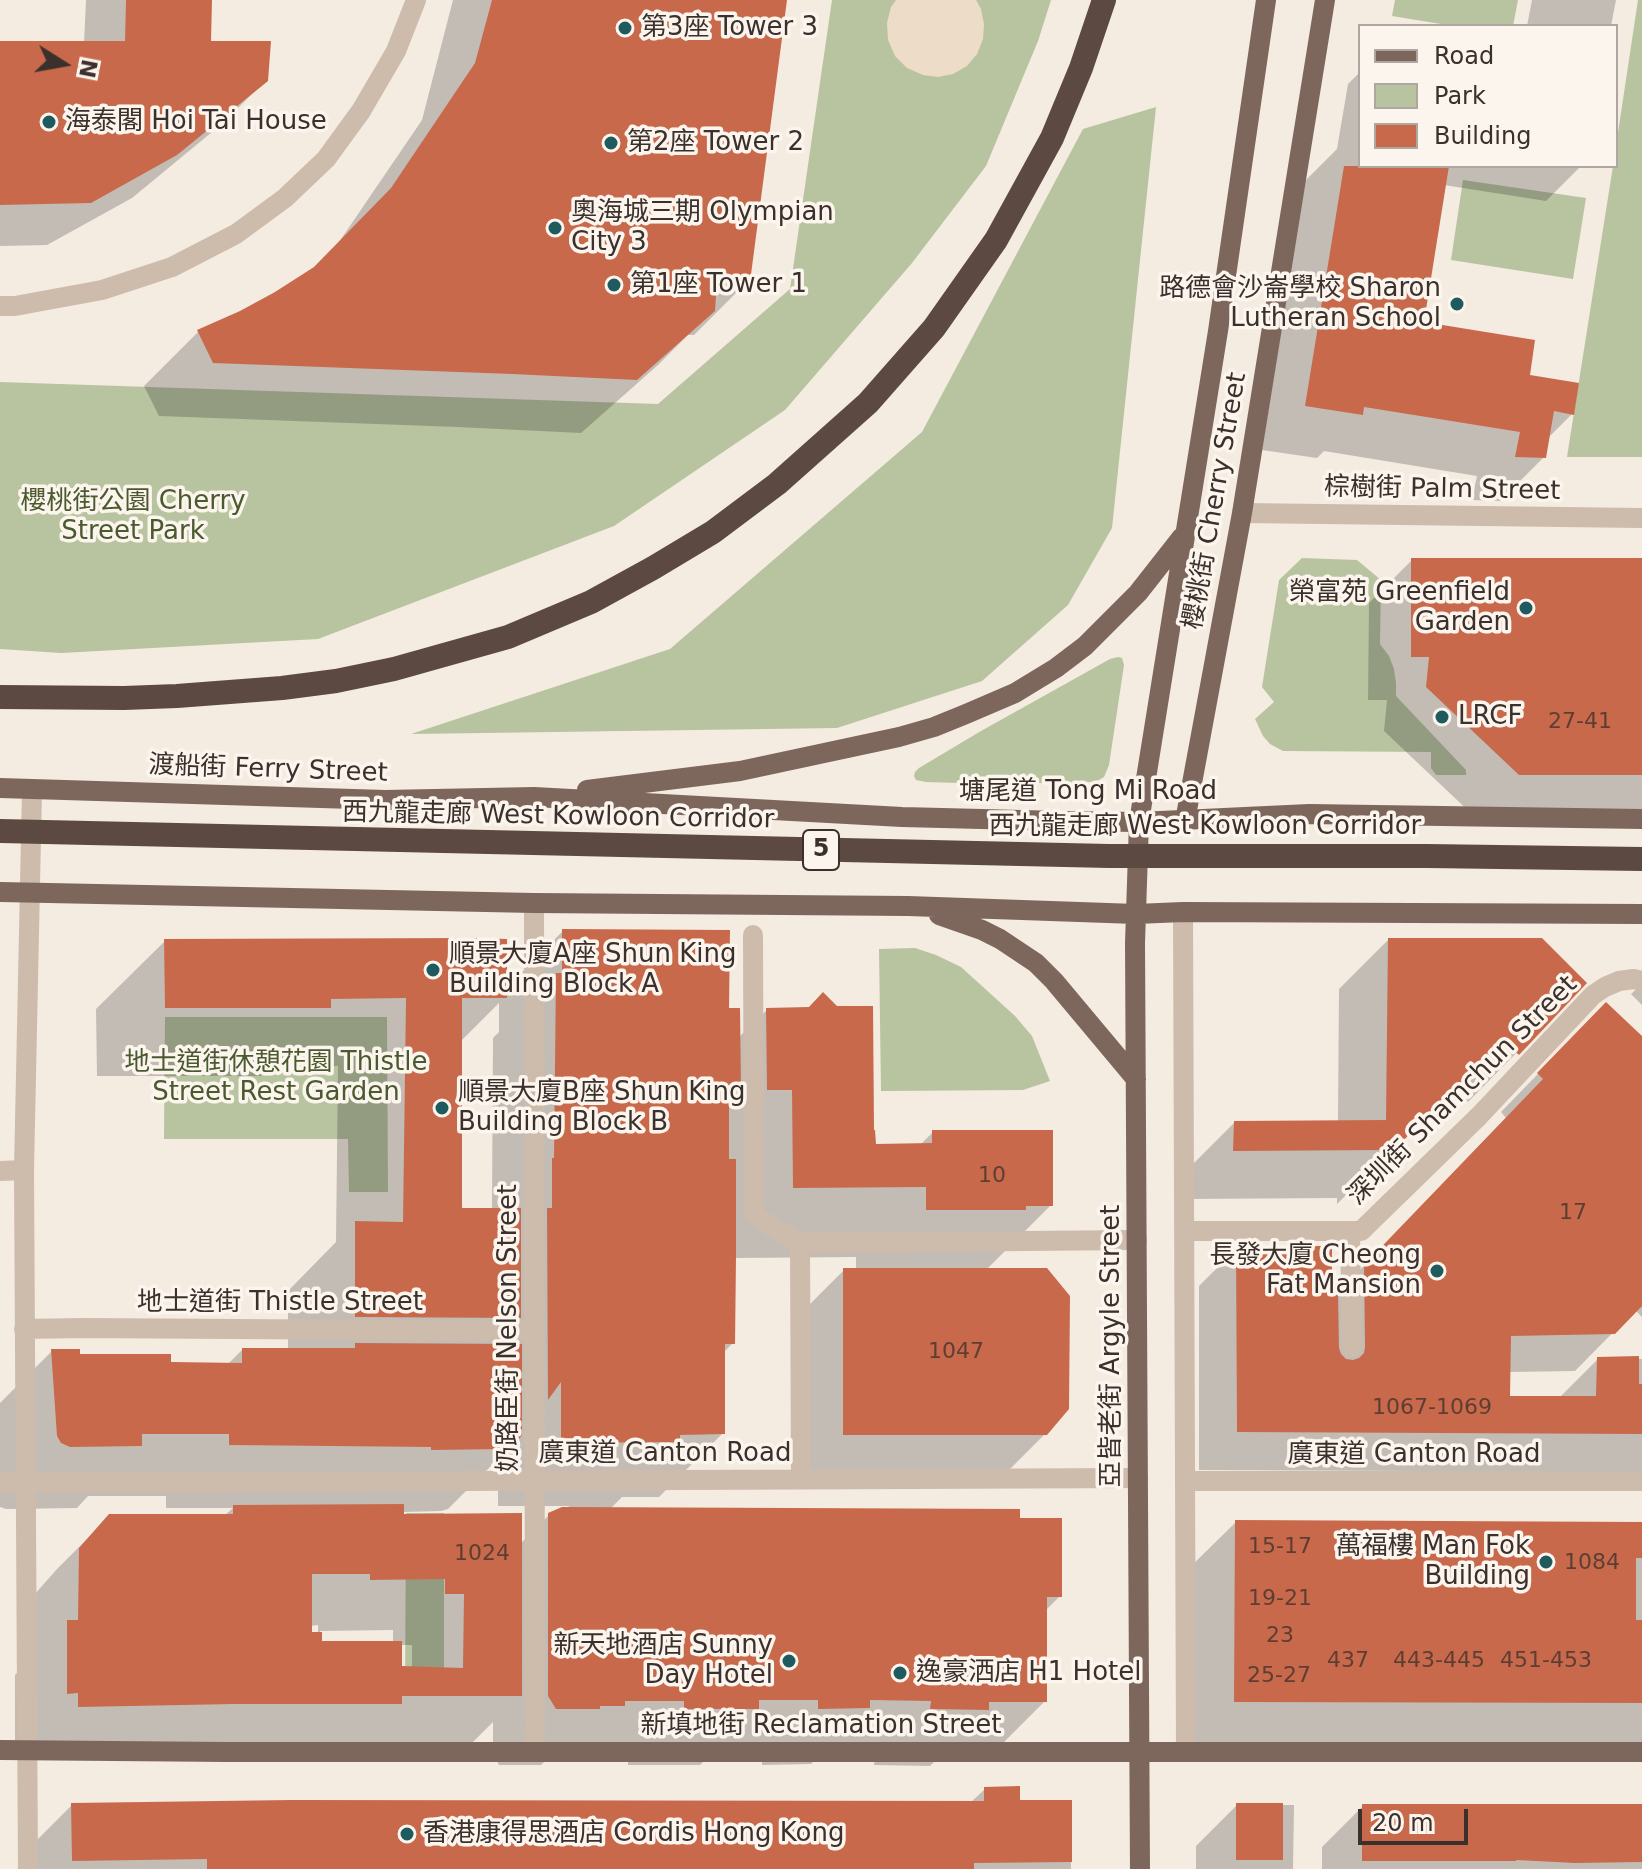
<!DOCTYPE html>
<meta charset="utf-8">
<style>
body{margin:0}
#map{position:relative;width:1642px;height:1869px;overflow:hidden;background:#f4ebe1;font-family:"DejaVu Sans",sans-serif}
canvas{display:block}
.legend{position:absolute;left:1358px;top:24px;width:260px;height:144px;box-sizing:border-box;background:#fbf5ee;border:2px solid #aea6a0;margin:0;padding:10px 14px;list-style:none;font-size:24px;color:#3b302b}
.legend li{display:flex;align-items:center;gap:16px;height:40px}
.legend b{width:40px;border:2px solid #aea6a0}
.north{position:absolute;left:24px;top:24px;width:80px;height:80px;-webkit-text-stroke:6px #fbf5ee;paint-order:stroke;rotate:101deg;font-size:22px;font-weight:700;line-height:32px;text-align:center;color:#3b302b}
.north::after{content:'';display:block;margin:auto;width:28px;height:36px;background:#3b302b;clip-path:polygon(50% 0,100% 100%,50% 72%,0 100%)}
.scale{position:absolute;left:1358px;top:1809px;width:110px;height:36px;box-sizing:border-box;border:4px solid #3b302b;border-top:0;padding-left:10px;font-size:24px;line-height:28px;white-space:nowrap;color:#3b302b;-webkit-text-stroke:6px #fbf5ee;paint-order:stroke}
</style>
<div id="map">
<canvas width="1642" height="1869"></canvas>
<ul class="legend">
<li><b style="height:10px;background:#7d675c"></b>Road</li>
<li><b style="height:22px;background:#b8c4a0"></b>Park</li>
<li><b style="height:22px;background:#c8694b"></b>Building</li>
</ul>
<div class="north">N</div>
<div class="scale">20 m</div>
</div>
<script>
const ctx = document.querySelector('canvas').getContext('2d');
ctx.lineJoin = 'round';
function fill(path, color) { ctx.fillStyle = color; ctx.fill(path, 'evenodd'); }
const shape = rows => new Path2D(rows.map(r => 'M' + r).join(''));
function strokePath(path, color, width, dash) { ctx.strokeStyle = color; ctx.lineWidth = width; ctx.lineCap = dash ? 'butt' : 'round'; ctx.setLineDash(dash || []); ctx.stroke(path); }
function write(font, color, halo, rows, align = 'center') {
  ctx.font = font + ' "DejaVu Sans","Noto Sans TC",sans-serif'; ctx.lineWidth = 7; ctx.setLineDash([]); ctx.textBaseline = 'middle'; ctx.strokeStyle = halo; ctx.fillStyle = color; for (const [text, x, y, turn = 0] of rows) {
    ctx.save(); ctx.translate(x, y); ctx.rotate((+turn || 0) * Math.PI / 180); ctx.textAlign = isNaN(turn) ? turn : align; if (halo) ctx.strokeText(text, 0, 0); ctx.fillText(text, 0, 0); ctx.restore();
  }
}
const green = shape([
 [832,0,1051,0,1038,41,986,166,912,263,785,410,614,526,318,639,61,653,0,649,0,382,658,404,790,289],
 [1395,0,1518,0,1513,26,1453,26,1392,16],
 [1638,0,1642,0,1642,457,1567,457,1613,166,1616,166,1616,146],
 [1156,107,1112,528,1068,605,982,681,837,728,411,734,670,649,922,432,1083,129],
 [1463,180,1586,198,1573,279,1451,260],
 [1302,558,1357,560,1381,580,1380,644,1389,656,1394,669,1396,683,1396,696,1466,770,1466,775,1436,775,1431,768,1431,752,1283,751,1270,744,1263,736,1255,719,1274,702,1262,687,1279,580],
 [1118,657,1122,658,1124,665,1109,765,1104,777,1099,780,1094,782,993,784,926,782,916,780,914,776,915,772,919,768,981,731,1110,659],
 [915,948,936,955,961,967,1015,1016,1032,1036,1050,1081,1023,1090,881,1091,879,949],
 [165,1017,387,1017,388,1192,349,1192,348,1139,164,1139],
 [406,1513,444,1513,444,1696,405,1696]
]);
const plaza = shape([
 [896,0,976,0,981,9,984,24,983,39,977,54,967,66,953,74,938,77,923,75,907,68,895,56,888,40,887,23,891,7]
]);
const shadow = shape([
 [86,0,210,0,209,43,266,80,223,123,132,198,47,245,0,246,0,43,84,43],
 [453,0,785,0,748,281,694,335,688,335,658,365,581,433,457,427,159,416,144,386,198,332,240,313,311,271,337,245,422,120],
 [1532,0,1616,0,1611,26,1527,26],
 [1360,72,1360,166,1581,166,1546,201,1444,185,1421,324,1527,377,1572,414,1548,438,1544,457,1500,501,1472,500,1477,476,1324,451,1317,458,1262,450,1305,181,1337,149,1348,84],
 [1412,560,1642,560,1642,818,1475,817,1384,731,1387,700,1368,700,1369,603],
 [563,931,727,1010,738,1038,767,1010,874,1146,920,1145,933,1132,1051,1205,986,1270,1045,1434,1009,1470,808,1470,808,1306,844,1270,856,1270,856,1257,734,1258,733,1343,723,1353,723,1433,659,1497,622,1497,610,1509,1018,1520,1060,1596,1045,1611,1045,1701,988,1758,938,1758,930,1766,874,1765,875,1757,819,1756,811,1764,762,1765,762,1756,709,1756,700,1765,628,1765,628,1757,570,1758,566,1762,544,1762,541,1765,499,1765,493,1753,493,1722,467,1748,15,1746,15,1675,26,1664,27,1603,57,1569,110,1516,224,1516,233,1508,166,1508,166,1496,88,1496,77,1508,6,1509,0,1507,0,1359,0,1403,52,1351,78,1356,169,1364,227,1365,242,1350,288,1350,288,1291,336,1242,338,1066,270,1066,261,1076,97,1076,96,1009,165,941,505,989],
 [499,1003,499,1032,493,1038,492,1210,460,1210,460,1042],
 [498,1459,498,1506,570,1506,549,1515,520,1544,402,1516,402,1512,441,1511,448,1509],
 [318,1625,318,1634,310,1634,310,1626],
 [393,1630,393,1643,320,1643,320,1631],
 [400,1645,412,1645,412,1668,400,1668],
 [1388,940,1585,983,1468,1102,1453,1088,1337,1204,1337,1198,1185,1199,1185,1172,1234,1123,1338,1122,1339,989],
 [1642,984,1642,1005,1631,994],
 [1642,1039,1642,1317,1635,1310,1575,1371,1509,1372,1508,1398,1560,1397,1598,1359,1642,1359,1642,1472,1199,1470,1199,1286,1237,1248,1330,1301,1506,1118,1501,1112,1568,1043],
 [1236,1522,1642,1524,1642,1752,1180,1756,1181,1576],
 [985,1789,1018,1802,1070,1802,1071,1869,28,1869,27,1850,72,1805,970,1803],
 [1237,1805,1294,1805,1293,1869,1196,1869,1196,1846],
 [1363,1806,1642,1806,1642,1869,1322,1869,1322,1847]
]);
const building = shape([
 [126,0,212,0,211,41,271,41,268,81,177,155,91,203,0,205,0,41,125,41],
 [492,0,787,0,750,282,717,280,715,311,637,380,512,374,213,363,197,330,240,311,275,292,314,267,391,188,475,63],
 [1344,166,1449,166,1424,322,1535,340,1530,375,1579,383,1574,415,1554,411,1546,458,1515,457,1520,432,1364,407,1363,415,1305,406],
 [1411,558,1642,558,1642,775,1519,775,1426,687,1429,657,1411,657],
 [562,929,730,930,729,1008,740,1008,741,1090,729,1090,729,1159,736,1159,736,1256,735,1344,725,1344,725,1434,680,1435,680,1442,561,1443,561,1382,548,1400,547,1208,552,1208,552,1158,554,1158,556,973,562,973],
 [475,938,507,939,507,998,462,998,462,1208,521,1208,521,1318,355,1317,355,1221,403,1222,406,998,331,999,331,1008,165,1008,164,939],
 [1388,938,1542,938,1587,983,1519,1055,1503,1040,1385,1159,1385,1150,1233,1151,1234,1121,1386,1120],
 [823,992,837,1006,873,1006,874,1130,875,1130,876,1144,932,1143,932,1130,1053,1130,1053,1206,1026,1206,1026,1210,926,1210,926,1187,793,1188,792,1090,767,1090,766,1008,809,1007],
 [1606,1002,1642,1036,1642,1306,1615,1334,1511,1336,1510,1396,1596,1396,1597,1357,1639,1356,1639,1384,1642,1384,1642,1434,1237,1432,1236,1246,1332,1246,1332,1297,1338,1291,1339,1348,1341,1354,1346,1359,1353,1360,1359,1358,1364,1353,1365,1347,1364,1265,1543,1079,1537,1073],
 [843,1268,1047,1268,1070,1296,1069,1409,1047,1435,843,1435],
 [355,1343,522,1344,522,1435,514,1446,506,1449,431,1450,431,1447,229,1445,229,1434,142,1434,142,1446,70,1447,61,1443,57,1436,51,1349,80,1349,80,1354,171,1354,171,1362,242,1363,242,1348,355,1348],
 [404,1504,404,1514,522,1513,522,1696,402,1696,402,1704,234,1704,78,1707,78,1693,67,1694,67,1620,78,1620,79,1548,109,1514,233,1514,233,1505],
 [312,1574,370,1574,370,1580,445,1579,445,1594,464,1594,463,1668,402,1666,402,1641,322,1641,322,1632,312,1632],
 [562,1507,1020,1509,1020,1518,1062,1518,1062,1597,1047,1597,1047,1702,989,1702,989,1710,930,1709,931,1701,870,1700,870,1708,818,1709,818,1700,759,1700,759,1709,684,1709,684,1701,625,1701,625,1706,600,1706,600,1709,556,1709,548,1696,548,1513],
 [1235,1520,1642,1522,1642,1558,1636,1558,1636,1620,1642,1620,1642,1703,1234,1702],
 [1020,1786,1020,1800,1072,1800,1072,1862,974,1863,974,1869,207,1869,207,1859,72,1861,71,1803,292,1800,984,1801,984,1787],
 [1236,1803,1283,1803,1283,1860,1236,1860],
 [1362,1804,1642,1804,1642,1862,1575,1863,1516,1860,1516,1861,1362,1861]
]);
const minor = shape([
 [0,306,15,306,102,290,172,267,236,234,285,198,326,159,361,111,396,51,416,0],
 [1242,513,1642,518],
 [534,903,535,1752],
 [1183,912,1186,1751],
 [753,935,754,1212,759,1219,800,1243],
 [0,1171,24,1170],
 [1184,1231,1361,1231,1479,1116,1593,995,1605,987,1619,981,1634,979,1642,981],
 [1350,1231,1352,1347],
 [800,1243,1137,1240],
 [800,1243,801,1479],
 [24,1329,83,1328,535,1331],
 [1185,1481,1642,1481],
 [0,1483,1138,1478],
 [28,1869,24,1170,32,790]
]);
const major = shape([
 [0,788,385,800,534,797,902,817,1061,821,1139,822,1309,814,1642,819],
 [587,790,740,771,899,737,934,727,966,714,1015,693,1056,668,1085,646,1138,593,1182,537],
 [1185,821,1242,513,1325,0],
 [0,892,534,903,908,906,1136,914,1183,912,1642,914],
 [939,915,982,930,1000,939,1036,963,1054,981,1136,1079],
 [0,1750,227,1752,1642,1752],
 [1140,1869,1135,943,1139,822,1218,331,1266,0]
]);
const highway = shape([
 [0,697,124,698,177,696,282,688,336,681,394,669,508,637,591,602,653,568,713,532,777,484,868,403,934,328,996,240,1052,138,1081,68,1104,0]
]);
const highwayBridge = shape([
 [0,831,1109,856,1427,856,1642,859]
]);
const markers = [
 [625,28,8,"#1f5a5e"],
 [49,122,8,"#1f5a5e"],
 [611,143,8,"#1f5a5e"],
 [555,228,8,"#1f5a5e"],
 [614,285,8,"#1f5a5e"],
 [1457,304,8,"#1f5a5e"],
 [1526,608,8,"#1f5a5e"],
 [1442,717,8,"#1f5a5e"],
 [433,970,8,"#1f5a5e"],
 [442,1108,8,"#1f5a5e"],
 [1437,1271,8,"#1f5a5e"],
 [1546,1562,8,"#1f5a5e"],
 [789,1661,8,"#1f5a5e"],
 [900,1673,8,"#1f5a5e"],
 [407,1834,8,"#1f5a5e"]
];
const numberNames = [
 ["27-41",1580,722],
 ["10",992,1176],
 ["17",1573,1213],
 ["1047",956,1352],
 ["1067-1069",1432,1408],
 ["15-17",1280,1547],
 ["1024",482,1554],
 ["1084",1592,1563],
 ["19-21",1280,1599],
 ["23",1280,1636],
 ["437",1348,1661],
 ["443-445",1439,1661],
 ["451-453",1546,1661],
 ["25-27",1279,1676]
];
const shields = [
 [821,850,36]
];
const shieldNames = [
 ["5",821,850]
];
const poiNames = [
 ["第3座 Tower 3",641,28],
 ["海泰閣 Hoi Tai House",65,122],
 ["第2座 Tower 2",627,143],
 ["奧海城三期 Olympian",571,213],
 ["City 3",571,243],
 ["第1座 Tower 1",630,285],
 ["路德會沙崙學校 Sharon",1441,289,"right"],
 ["Lutheran School",1441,319,"right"],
 ["榮富苑 Greenfield",1510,593,"right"],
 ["Garden",1510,623,"right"],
 ["LRCF",1458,717],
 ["順景大廈A座 Shun King",449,955],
 ["Building Block A",449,985],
 ["順景大廈B座 Shun King",458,1093],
 ["Building Block B",458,1123],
 ["長發大廈 Cheong",1421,1256,"right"],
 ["Fat Mansion",1421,1286,"right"],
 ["萬福樓 Man Fok",1530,1547,"right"],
 ["Building",1530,1577,"right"],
 ["新天地酒店 Sunny",773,1646,"right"],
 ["Day Hotel",773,1676,"right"],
 ["逸豪洒店 H1 Hotel",916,1673],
 ["香港康得思酒店 Cordis Hong Kong",423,1834]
];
const streetNames = [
 ["棕樹街 Palm Street",1442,490,1],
 ["櫻桃街 Cherry Street",1216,501,-80],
 ["渡船街 Ferry Street",268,770,2],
 ["塘尾道 Tong Mi Road",1088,792],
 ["西九龍走廊 West Kowloon Corridor",558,817,1],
 ["西九龍走廊 West Kowloon Corridor",1205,827],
 ["深圳街 Shamchun Street",1463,1091,-45],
 ["地士道街 Thistle Street",280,1303],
 ["奶路臣街 Nelson Street",509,1328,-90],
 ["亞皆老街 Argyle Street",1112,1346,-90],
 ["廣東道 Canton Road",665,1454],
 ["廣東道 Canton Road",1414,1455],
 ["新填地街 Reclamation Street",821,1726]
];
const parkNames = [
 ["櫻桃街公園 Cherry",133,502],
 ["Street Park",133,532],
 ["地士道街休憩花園 Thistle",276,1063],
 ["Street Rest Garden",276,1093]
];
fill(green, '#b8c4a0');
fill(plaza, '#ecdcc8');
fill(shadow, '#0003');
fill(building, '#c8694b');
strokePath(minor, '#cdbbac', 20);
strokePath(major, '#7d675c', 20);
strokePath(highway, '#5c4a42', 24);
strokePath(highwayBridge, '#5c4a42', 24);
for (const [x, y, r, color] of markers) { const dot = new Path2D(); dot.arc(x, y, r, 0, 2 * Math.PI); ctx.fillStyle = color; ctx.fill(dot); strokePath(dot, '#fbf5ee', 3); }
write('22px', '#5e3e33', null, numberNames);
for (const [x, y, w] of shields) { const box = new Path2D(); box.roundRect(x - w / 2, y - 20, w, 40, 6); ctx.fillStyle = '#fbf5ee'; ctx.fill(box); strokePath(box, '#3b302b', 2); }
write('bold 24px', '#3b302b', null, shieldNames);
write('26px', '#3b302b', '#fbf5ee', poiNames, 'left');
write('26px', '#3b302b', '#fbf5ee', streetNames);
write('26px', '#4a5a2e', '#fbf5ee', parkNames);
</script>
